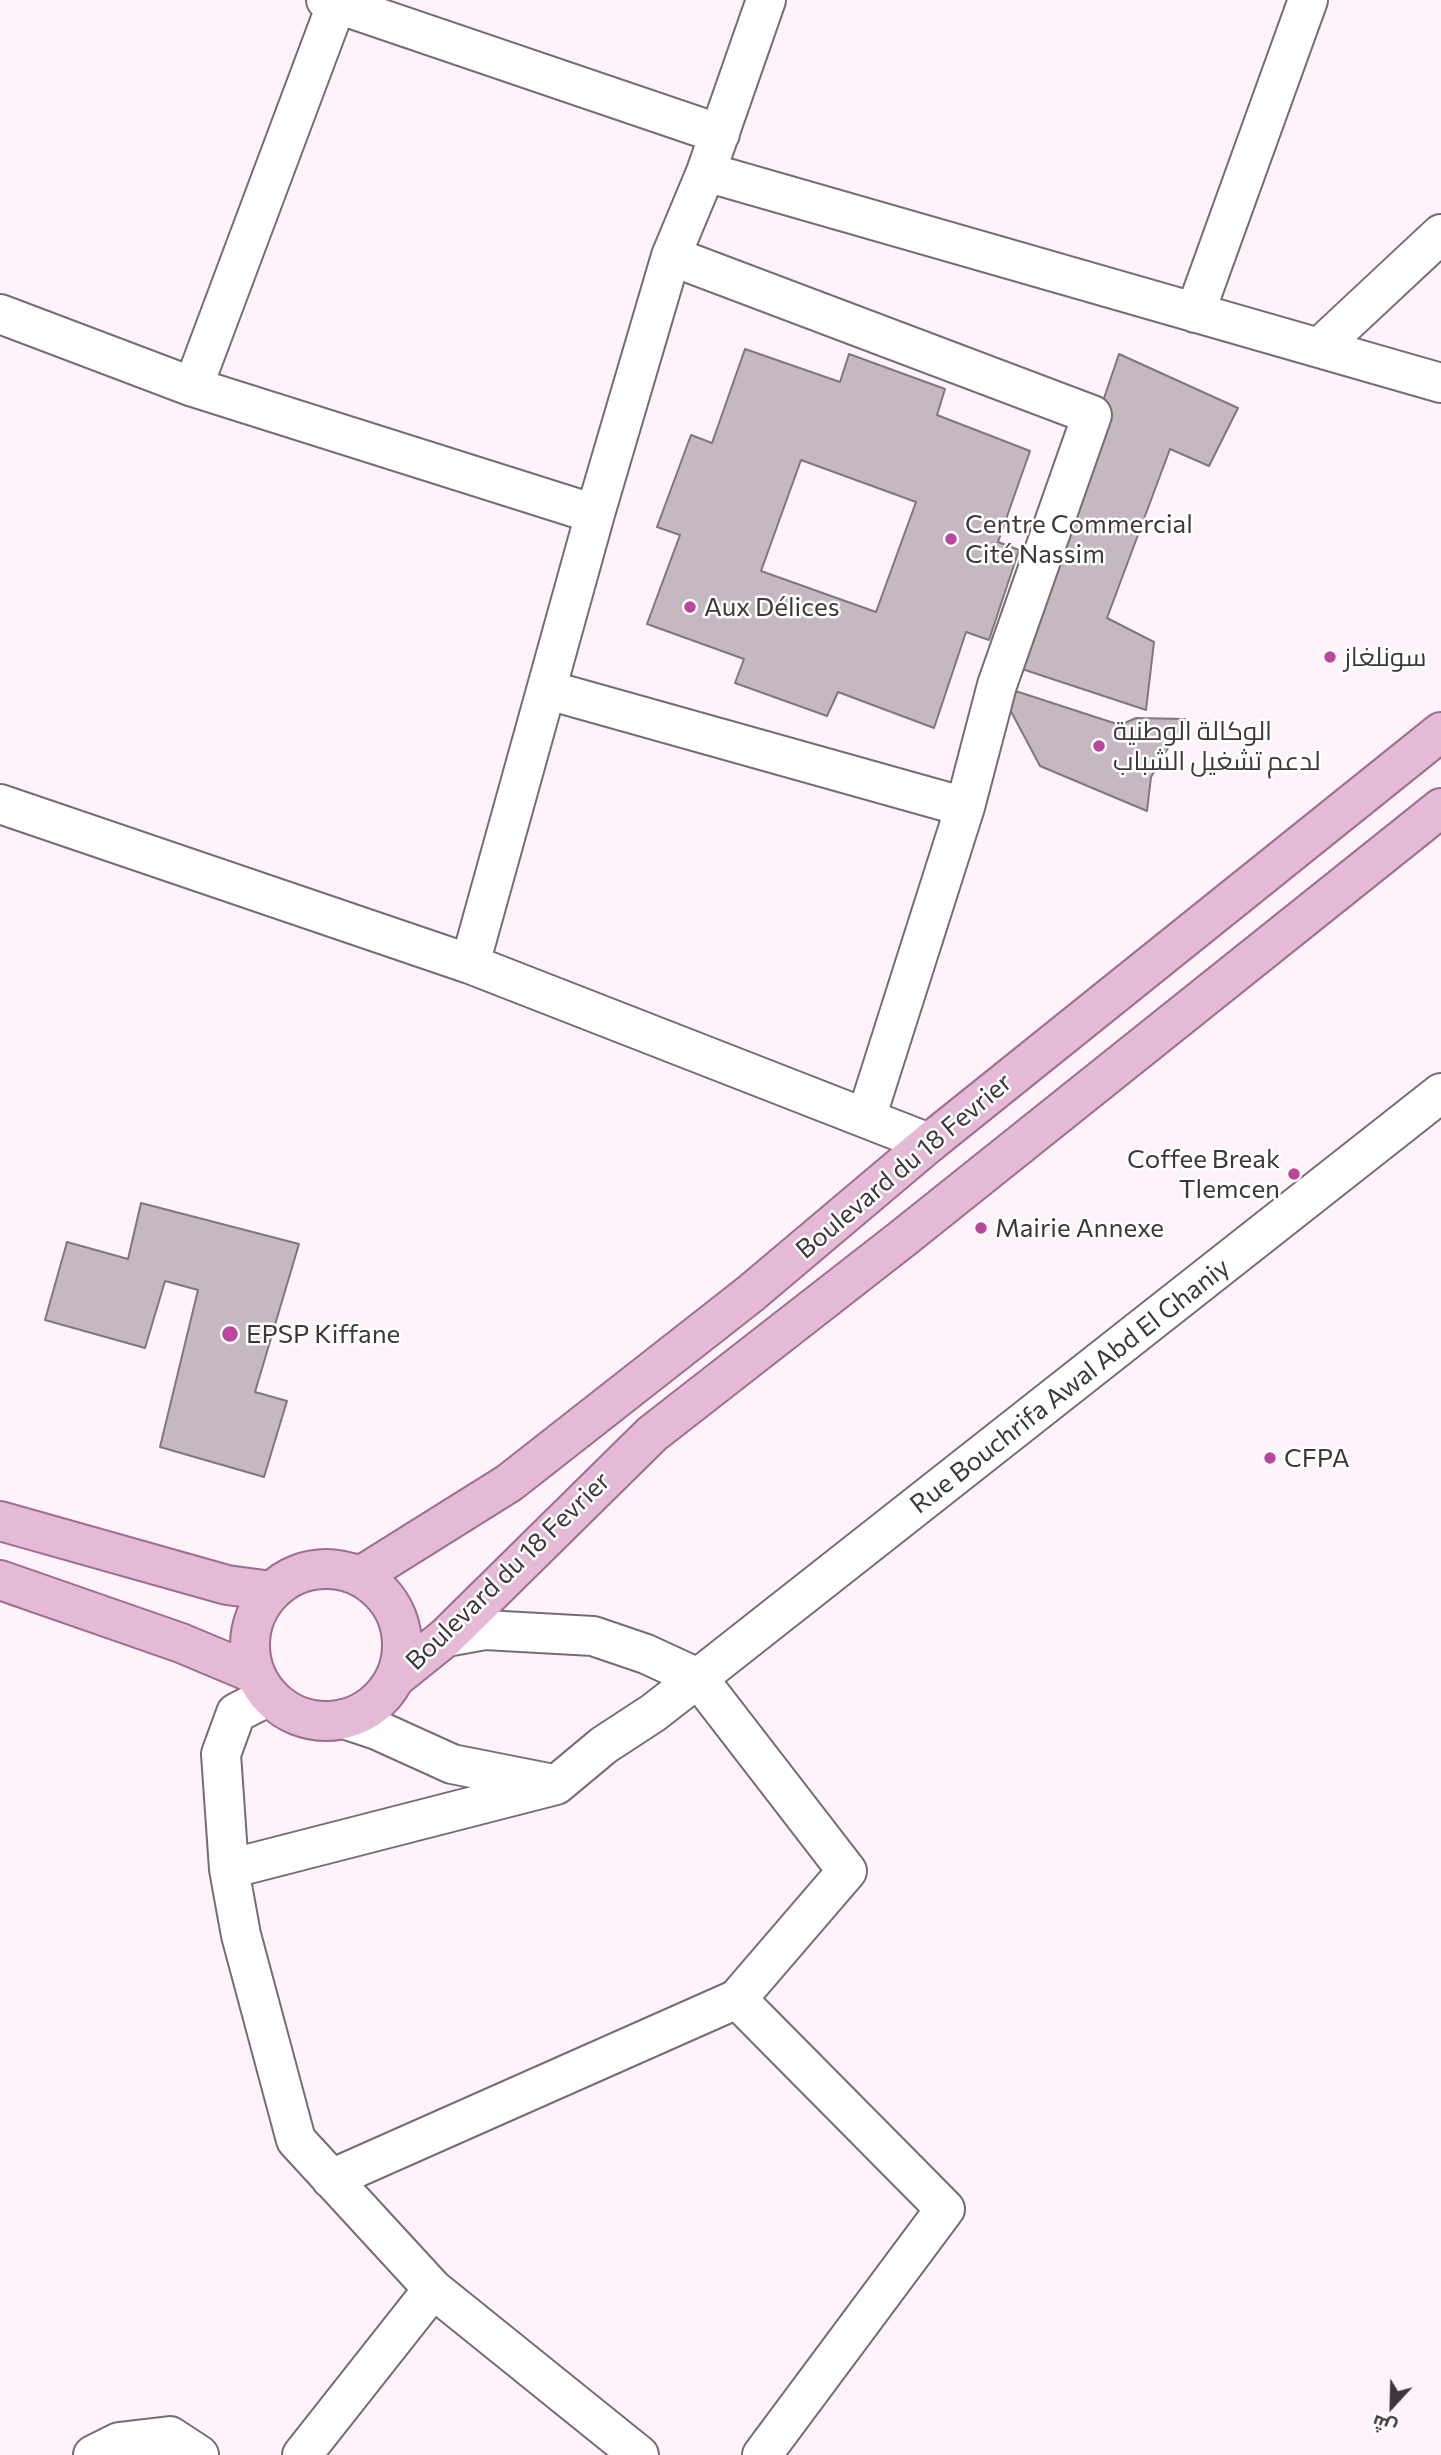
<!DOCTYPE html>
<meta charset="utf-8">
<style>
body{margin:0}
#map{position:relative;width:1441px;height:2455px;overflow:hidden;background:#fef3fa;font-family:Commissioner,Cairo,sans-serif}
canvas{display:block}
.north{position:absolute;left:1357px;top:2371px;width:70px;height:70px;-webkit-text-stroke:5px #fff;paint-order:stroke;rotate:202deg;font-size:19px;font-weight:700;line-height:28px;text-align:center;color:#3d373b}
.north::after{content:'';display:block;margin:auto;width:24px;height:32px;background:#3d373b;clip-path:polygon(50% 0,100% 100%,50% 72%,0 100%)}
</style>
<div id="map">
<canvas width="1441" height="2455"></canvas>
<div class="north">ش</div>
</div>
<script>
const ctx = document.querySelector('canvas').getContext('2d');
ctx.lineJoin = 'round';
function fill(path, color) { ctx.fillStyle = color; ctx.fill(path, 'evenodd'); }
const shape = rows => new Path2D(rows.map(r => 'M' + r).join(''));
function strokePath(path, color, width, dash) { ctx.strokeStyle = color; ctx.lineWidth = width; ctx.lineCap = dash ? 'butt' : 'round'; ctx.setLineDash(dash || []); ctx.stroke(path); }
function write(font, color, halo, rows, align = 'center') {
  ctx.font = font + ' Commissioner,Cairo,sans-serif'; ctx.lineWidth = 5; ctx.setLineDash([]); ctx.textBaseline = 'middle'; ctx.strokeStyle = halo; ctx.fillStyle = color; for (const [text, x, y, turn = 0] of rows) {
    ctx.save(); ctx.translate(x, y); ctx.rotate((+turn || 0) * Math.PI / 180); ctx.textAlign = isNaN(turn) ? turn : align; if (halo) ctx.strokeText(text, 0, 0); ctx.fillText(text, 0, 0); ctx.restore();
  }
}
const building = shape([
 [745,349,840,382,849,354,945,389,937,415,1030,451,998,542,1019,550,989,640,966,632,934,728,838,692,827,716,735,683,744,659,647,624,680,535,657,527,691,435,712,443,745,349],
 [801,460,916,502,876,612,761,571,801,460],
 [1119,354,1238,408,1209,466,1170,449,1107,618,1154,642,1146,710,1013,666,1119,354],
 [997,685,1120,725,1136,718,1185,719,1151,777,1147,811,1040,766,997,685],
 [141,1203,299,1244,255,1392,287,1401,264,1477,160,1447,198,1290,165,1281,145,1348,45,1320,67,1242,128,1259,141,1203]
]);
const minor = shape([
 [326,0,720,134],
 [706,172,1441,383],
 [1195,313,1308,0],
 [0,314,193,387,595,514],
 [1319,348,1441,234],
 [193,387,338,0],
 [548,690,965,807,997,685,1092,415,671,256],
 [0,804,470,964,929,1143],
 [470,964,595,514,671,256,706,172,766,0],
 [866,1118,965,807],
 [269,1696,236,1713,221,1754,229,1869,241,1935,296,2140,433,2289,639,2455],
 [344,1719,377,1730,452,1764,548,1783],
 [229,1869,556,1785,604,1745,653,1713,698,1678,1441,1093],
 [737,1999,945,2209,762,2455],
 [331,2179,737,1999,847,1871,698,1678,646,1654,593,1636,485,1630,446,1637],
 [93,2455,119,2442,170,2436,199,2455],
 [302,2455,433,2289]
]);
const major = shape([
 [0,1521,227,1585,272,1591],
 '250 1645a76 76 0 1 1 152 0a76 76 0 1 1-152 0Z',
 [351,1573,362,1575,509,1483,750,1294,929,1143,1441,732],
 [0,1580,181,1643,255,1674],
 [395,1678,446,1637,652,1434,902,1239,1441,808]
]);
const markers = [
 [951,539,7,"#bb469d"],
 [690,607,7,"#bb469d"],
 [1330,657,7,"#bb469d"],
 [1099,746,7,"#bb469d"],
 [1294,1174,7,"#bb469d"],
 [981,1228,7,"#bb469d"],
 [230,1334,9,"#bb469d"],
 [1270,1458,7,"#bb469d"]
];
const poiNames = [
 ["Centre Commercial",965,524],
 ["Cité Nassim",965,554],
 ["Aux Délices",704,607],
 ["سونلغاز",1344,657],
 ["الوكالة الوطنية",1113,731],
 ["لدعم تشغيل الشباب",1113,761],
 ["Coffee Break",1280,1159,"right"],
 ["Tlemcen",1280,1189,"right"],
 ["Mairie Annexe",995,1228],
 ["EPSP Kiffane",246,1334],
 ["CFPA",1284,1458]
];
const streetNames = [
 ["Boulevard du 18 Fevrier",904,1166,-40],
 ["Rue Bouchrifa Awal Abd El Ghaniy",1070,1386,-38],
 ["Boulevard du 18 Fevrier",508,1571,-44]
];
fill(building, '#c5b8c0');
strokePath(building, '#82767e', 2);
strokePath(minor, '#786c74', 42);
strokePath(major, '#9e6e90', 42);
strokePath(minor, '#fff', 38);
strokePath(major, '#e5bad7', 38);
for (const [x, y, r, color] of markers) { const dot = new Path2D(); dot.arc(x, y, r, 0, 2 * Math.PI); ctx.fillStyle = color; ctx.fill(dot); strokePath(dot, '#fff', 2.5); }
write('26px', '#3d373b', '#fff', poiNames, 'left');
write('26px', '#3d373b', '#fff', streetNames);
</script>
